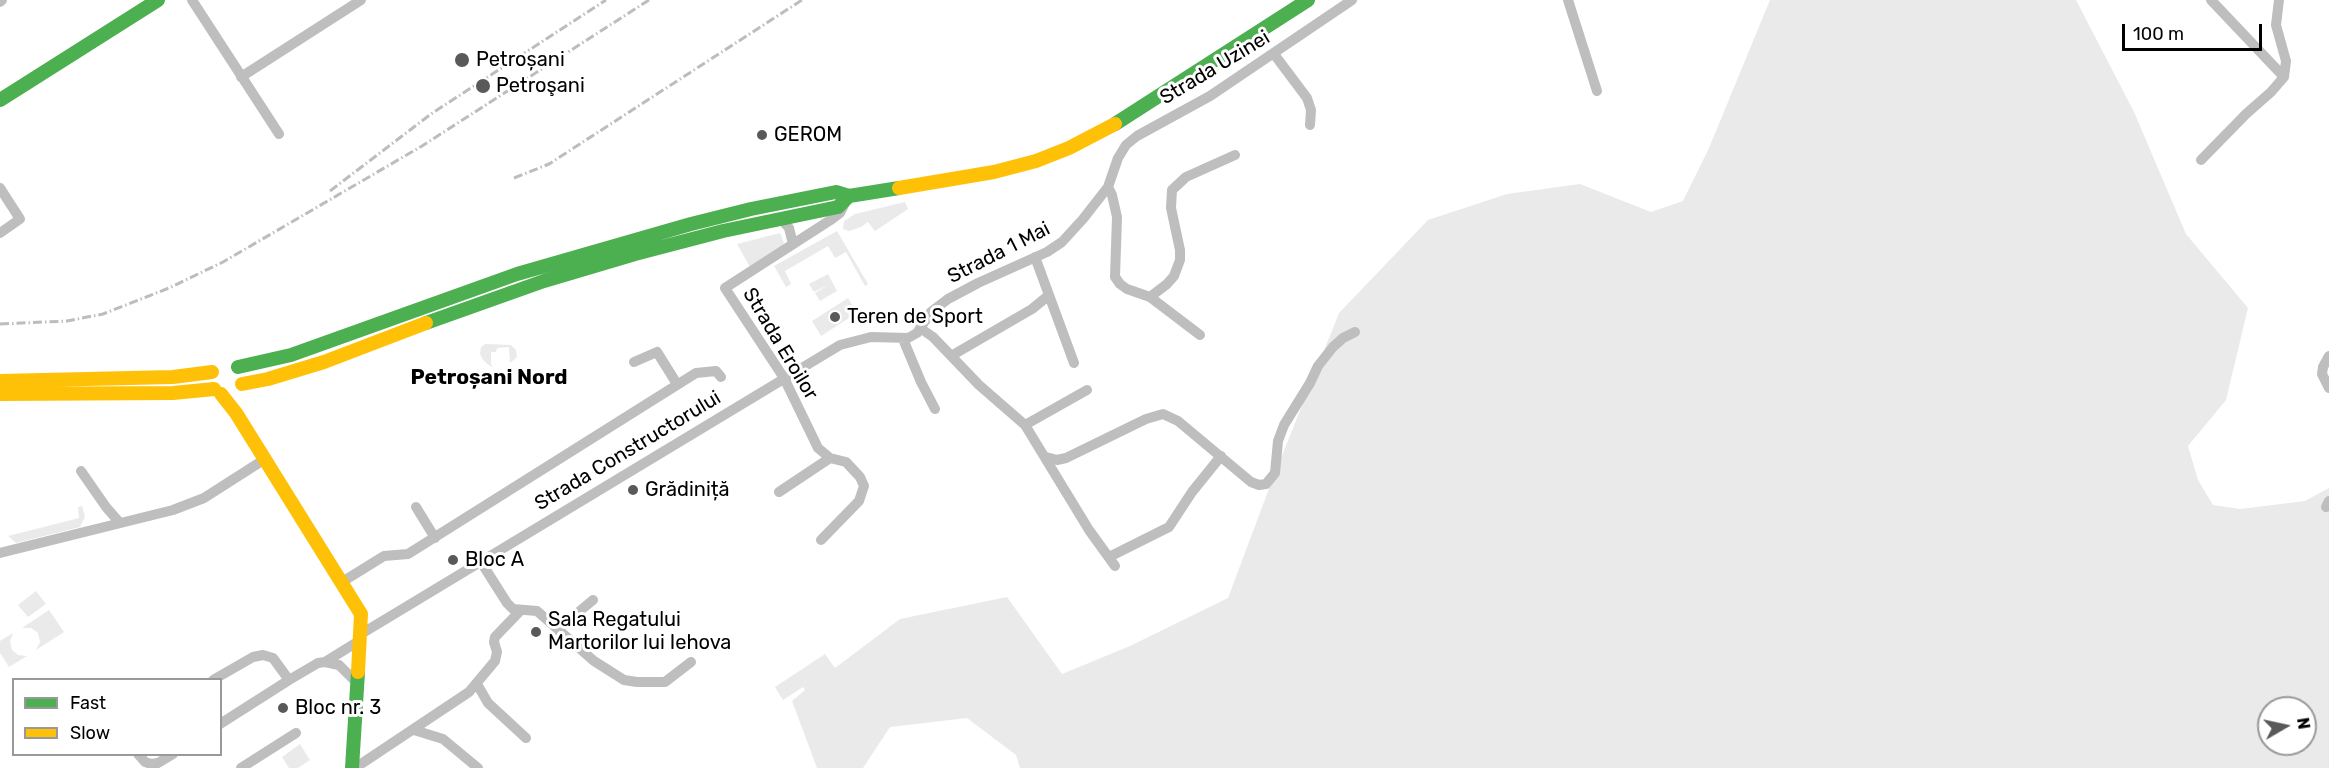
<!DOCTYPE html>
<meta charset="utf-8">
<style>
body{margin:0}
#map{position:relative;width:2329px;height:768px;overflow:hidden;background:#fff;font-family:Rubik,sans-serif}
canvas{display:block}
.legend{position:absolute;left:12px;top:678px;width:210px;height:78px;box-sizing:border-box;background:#fff;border:2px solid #999;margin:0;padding:8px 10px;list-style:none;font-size:18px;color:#000}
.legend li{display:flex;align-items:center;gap:12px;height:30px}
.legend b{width:30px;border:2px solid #999}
.north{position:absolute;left:2257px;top:696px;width:60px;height:60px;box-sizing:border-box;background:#fff;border:2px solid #999;border-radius:50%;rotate:81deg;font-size:16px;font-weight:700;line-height:24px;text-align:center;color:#000}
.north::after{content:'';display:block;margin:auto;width:21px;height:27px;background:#595959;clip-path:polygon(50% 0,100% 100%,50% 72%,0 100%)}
.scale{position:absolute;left:2122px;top:24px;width:140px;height:27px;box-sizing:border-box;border:3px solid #000;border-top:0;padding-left:8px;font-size:18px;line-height:21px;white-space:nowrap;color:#000;-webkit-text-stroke:4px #fff;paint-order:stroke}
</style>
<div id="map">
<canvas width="2329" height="768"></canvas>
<ul class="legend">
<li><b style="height:8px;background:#4caf50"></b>Fast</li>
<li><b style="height:8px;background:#ffc107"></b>Slow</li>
</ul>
<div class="north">N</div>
<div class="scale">100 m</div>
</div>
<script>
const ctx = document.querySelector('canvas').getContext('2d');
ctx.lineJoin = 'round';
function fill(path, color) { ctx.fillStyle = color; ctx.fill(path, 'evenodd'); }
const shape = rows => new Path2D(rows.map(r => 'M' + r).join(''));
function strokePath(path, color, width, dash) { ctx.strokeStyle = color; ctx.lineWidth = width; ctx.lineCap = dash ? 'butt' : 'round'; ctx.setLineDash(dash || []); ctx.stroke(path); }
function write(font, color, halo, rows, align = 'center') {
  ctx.font = font + ' Rubik,sans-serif'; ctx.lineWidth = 6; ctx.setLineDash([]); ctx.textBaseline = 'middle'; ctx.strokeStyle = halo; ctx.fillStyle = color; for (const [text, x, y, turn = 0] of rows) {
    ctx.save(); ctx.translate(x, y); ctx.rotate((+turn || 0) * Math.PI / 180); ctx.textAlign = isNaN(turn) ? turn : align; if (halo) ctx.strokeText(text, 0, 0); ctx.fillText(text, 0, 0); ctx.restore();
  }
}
const green = shape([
 [1770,0,2076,0,2134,112,2186,234,2248,308,2226,400,2188,446,2198,480,2213,505,2240,509,2305,501,2329,488,2329,768,1020,768,1016,755,967,718,890,727,863,768,817,768,792,701,805,690,803,687,783,700,775,687,825,654,835,668,900,619,1007,597,1062,674,1130,646,1228,598,1273,478,1339,313,1428,220,1507,194,1580,184,1651,212,1683,201,1709,148],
 [2269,708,2305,708,2305,744,2269,744],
 [905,202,908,209,875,231,868,222,861,227,849,231,843,229,844,221,855,214],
 [837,231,868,284,865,286,846,252,835,258,828,246,785,271,791,284,786,287,774,266],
 [780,233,784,243,780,249,750,267,737,244],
 [828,274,837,291,820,301,815,293,828,285,814,292,809,284],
 [848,298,857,313,821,336,812,321],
 [485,344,511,345,516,350,517,357,510,363,509,347,497,348,496,352,491,352,491,365,494,367,490,366,483,360,480,354,481,347],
 [82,506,85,517,80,527,16,543,8,536,79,518,78,507],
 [36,591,46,604,28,617,18,605],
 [49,610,64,632,36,650,40,642,38,633,31,628,22,628],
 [13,633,10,641,12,650,18,655,27,656,9,667,0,653,0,641],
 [300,744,310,760,298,768,289,768,282,757]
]);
const street = shape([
 [192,0,279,134],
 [1568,0,1597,91],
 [2211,0,2284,77],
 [0,2,2,0],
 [1274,54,1307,98,1311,110,1310,125],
 [241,77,361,0],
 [2201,160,2246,114,2271,92,2284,77,2286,61,2276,25,2279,0],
 [1108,187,1112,195,1117,217,1115,277,1120,284,1127,289,1150,297,1200,335],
 [0,188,20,219,0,233],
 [780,218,789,228,793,244],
 [1035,257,1074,363],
 [1150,297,1167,284,1174,276,1180,260,1180,250,1171,208,1172,190,1186,177,1235,155],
 [920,328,933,337,979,385,1025,425,1089,530,1115,566],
 [903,339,921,382,935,409],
 [951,356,1032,309,1048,296],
 [2329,356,2323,367,2322,374,2329,388],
 [634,362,657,352,677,384],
 [1025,425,1087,390],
 [1046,457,1057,460,1066,458,1146,419,1163,414,1178,421,1251,482,1259,485,1266,484,1275,473,1278,441,1284,425,1310,383,1318,366,1333,347,1343,338,1355,332],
 [81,471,106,507,120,523],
 [779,492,830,458],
 [416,507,435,538],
 [2326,507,2329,501],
 [821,540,859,501,864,486,860,477,846,462,830,458,818,448,784,378,725,288,832,219,840,213,844,205],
 [0,553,173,510,204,498,265,459],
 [1109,557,1169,527,1192,492,1221,456],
 [481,562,507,603,513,609,537,611,594,661,624,680,637,682,665,682,691,662],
 [342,582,384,556,408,554,696,373,716,371,721,377],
 [557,630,593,600],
 [361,634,840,345,871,337,908,338,917,333,931,312,948,299,978,283,1047,252,1062,242,1083,219,1108,187,1118,158,1126,145,1137,136,1210,96,1352,0],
 [325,662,354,644,360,642],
 [213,680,253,657,263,655,273,658,289,680],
 [477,684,488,703,526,738],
 [220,724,289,680,318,663,325,662,339,665,356,682],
 [414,730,443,739,478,768],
 [138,754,145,762,151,764,158,763,173,754],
 [241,768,296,733],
 [355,768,469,692,495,661,497,652,494,642,495,637,521,610]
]);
const fast = shape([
 [0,100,158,0],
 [1115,124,1308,0],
 [426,323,544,281,635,254,723,231,838,207,849,196],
 [238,367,291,355,517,274,691,224,751,209,836,192,849,196,899,188],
 [352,768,358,672]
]);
const slow = shape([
 [899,188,994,172,1036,161,1069,148,1115,124],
 [0,381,173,377,212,372],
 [242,384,268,379,324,362,426,323],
 [0,394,173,393,214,389],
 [221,394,236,413,361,614,358,672]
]);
const rail = shape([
 [514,178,549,164,802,0],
 [330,191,431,114,606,0],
 [0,324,67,321,103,314,169,288,223,262,422,146,649,0]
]);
const markers = [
 [462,60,8,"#595959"],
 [483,86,8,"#595959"],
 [762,135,6,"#595959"],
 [835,317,6,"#595959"],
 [633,490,6,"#595959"],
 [453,560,6,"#595959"],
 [536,632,6,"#595959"],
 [283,708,6,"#595959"]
];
const poiNames = [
 ["Petroșani",476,60],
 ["Petroşani",496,86],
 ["GEROM",774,135],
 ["Teren de Sport",847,317],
 ["Grădiniță",645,490],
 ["Bloc A",465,560],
 ["Sala Regatului",548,620],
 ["Martorilor lui Iehova",548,643],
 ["Bloc nr. 3",295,708]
];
const streetNames = [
 ["Strada Uzinei",1215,68,-31],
 ["Strada 1 Mai",999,253,-27],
 ["Strada Eroilor",780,344,59],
 ["Strada Constructorului",628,451,-31]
];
const neighbourhoodNames = [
 ["Petroșani Nord",489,378]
];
fill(green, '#eaeaea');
strokePath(street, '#bebebe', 10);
strokePath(fast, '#4caf50', 14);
strokePath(slow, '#ffc107', 14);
strokePath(rail, '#bdbdbd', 3, [9, 3, 1.5, 3]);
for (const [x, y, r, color] of markers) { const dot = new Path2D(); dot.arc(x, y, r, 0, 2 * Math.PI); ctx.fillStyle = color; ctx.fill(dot); strokePath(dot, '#fff', 2); }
write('20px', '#000', '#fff', poiNames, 'left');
write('20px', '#000', '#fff', streetNames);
write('bold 21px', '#000', '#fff', neighbourhoodNames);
</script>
